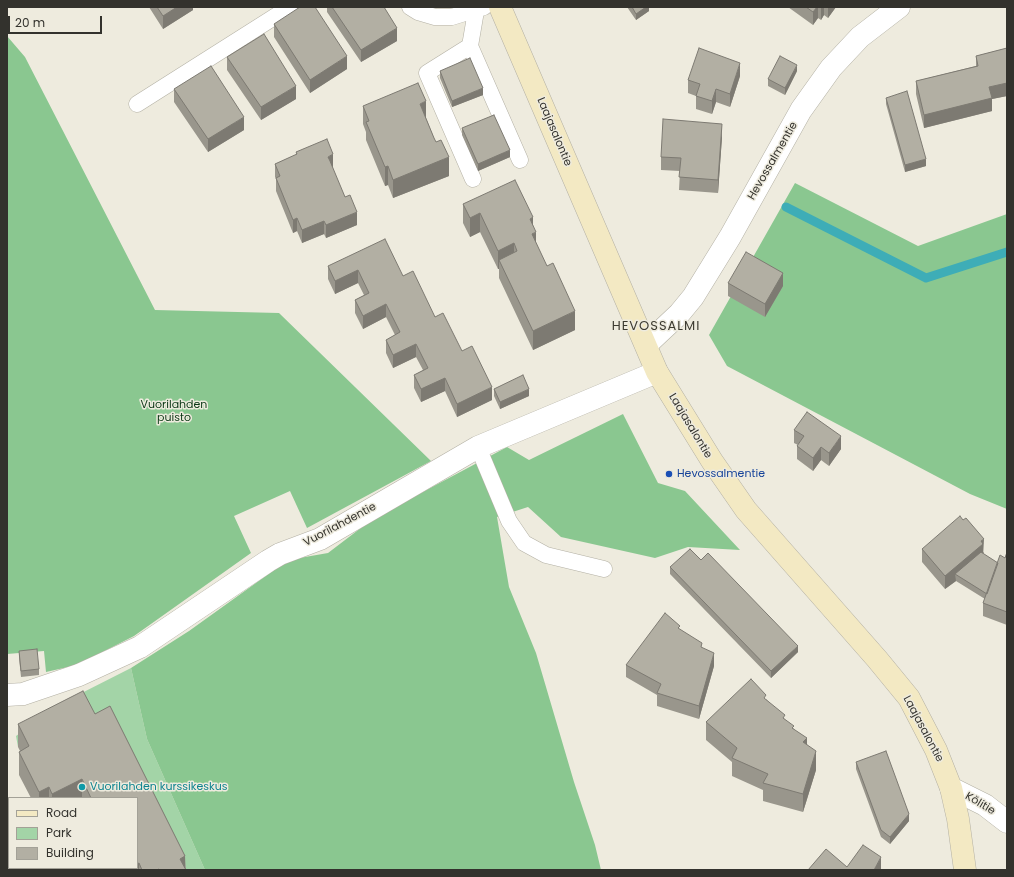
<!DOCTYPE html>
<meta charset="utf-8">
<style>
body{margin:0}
#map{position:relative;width:1014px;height:877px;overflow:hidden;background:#eeebde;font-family:Poppins,sans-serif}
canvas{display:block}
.frame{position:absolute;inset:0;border:8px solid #33322d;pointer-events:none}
.legend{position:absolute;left:8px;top:797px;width:130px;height:72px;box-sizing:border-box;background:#eeebde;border:1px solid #a3a197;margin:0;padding:5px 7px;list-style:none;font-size:12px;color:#33322d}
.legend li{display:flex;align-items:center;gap:8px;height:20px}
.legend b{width:20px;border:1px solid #a3a197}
.scale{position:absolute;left:8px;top:16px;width:94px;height:18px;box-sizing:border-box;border:2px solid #33322d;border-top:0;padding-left:5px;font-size:12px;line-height:14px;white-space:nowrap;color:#33322d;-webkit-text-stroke:3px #eeebde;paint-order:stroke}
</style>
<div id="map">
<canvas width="1014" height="877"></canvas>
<div class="frame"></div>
<ul class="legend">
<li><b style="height:5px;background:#f3e9c3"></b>Road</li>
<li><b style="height:11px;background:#a3d4a7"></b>Park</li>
<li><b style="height:11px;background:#b2afa3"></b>Building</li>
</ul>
<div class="scale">20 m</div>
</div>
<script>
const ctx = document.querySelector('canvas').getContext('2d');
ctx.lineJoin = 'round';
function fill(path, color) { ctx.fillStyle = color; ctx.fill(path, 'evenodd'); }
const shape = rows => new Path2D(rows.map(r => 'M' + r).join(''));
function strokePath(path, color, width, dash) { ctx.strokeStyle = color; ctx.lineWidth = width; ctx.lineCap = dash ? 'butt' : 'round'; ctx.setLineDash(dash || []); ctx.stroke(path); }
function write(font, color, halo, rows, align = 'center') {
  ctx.font = font + ' Poppins,sans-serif'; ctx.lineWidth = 3; ctx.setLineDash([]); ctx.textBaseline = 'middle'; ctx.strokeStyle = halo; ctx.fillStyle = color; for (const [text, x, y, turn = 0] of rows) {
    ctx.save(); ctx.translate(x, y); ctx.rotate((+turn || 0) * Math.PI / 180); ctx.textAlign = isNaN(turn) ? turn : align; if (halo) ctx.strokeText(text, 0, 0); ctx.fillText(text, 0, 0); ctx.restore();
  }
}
const green = shape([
 [131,668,147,739,205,870,181,870,111,730,18,747,16,736,60,704]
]);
const forest = shape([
 [7,36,25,57,155,310,279,313,431,461,307,528,290,491,234,516,251,553,134,636,77,665,46,672,44,651,7,654],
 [795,183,918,246,1007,214,1007,509,970,494,727,366,709,335],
 [623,414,658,483,685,491,740,550,688,547,655,558,561,537,528,507,497,517,509,587,536,653,574,782,595,845,601,870,205,870,147,739,131,668,189,631,288,560,328,553,374,518,507,447,529,460]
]);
const stream = shape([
 [786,207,926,278,1007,252]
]);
const lane = shape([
 [410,7,418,12,435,17,452,17,484,7],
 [476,11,470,46,520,160],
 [470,46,427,73,473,179],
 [137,104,290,7],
 [478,447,509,521,524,543,546,555,604,569]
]);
const street = shape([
 [646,345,679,314,693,297,730,237,801,110,831,68,860,37,899,7],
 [7,695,23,694,79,675,140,647,268,561,280,554,320,539,478,447,657,372],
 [951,788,985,805,1007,822]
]);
const secondary = shape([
 [500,7,657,372,712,461,746,510,877,659,909,698,936,750,951,788,958,819,965,870]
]);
const wall = shape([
 [149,7,193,7,193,10,163,29],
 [327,7,384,7,397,41,361,62,327,12],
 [627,7,649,7,649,11,636,20],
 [788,7,836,7,828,18,824,15,821,20,818,18,813,25],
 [274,24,347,69,310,93,274,37],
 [1007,48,1007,96,992,99,992,111,924,128,916,94,916,81,976,66,976,56],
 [227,57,296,99,261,120,227,70],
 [440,71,483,95,452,107,440,78],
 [797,71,785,95,768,86,768,79],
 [740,76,730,107,716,102,712,114,696,109,696,96,688,93,688,80],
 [174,89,244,130,208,152,174,102],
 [886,98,926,166,905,172,886,104],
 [363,106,426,118,449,176,393,198,388,185,385,186,366,140,366,132,363,124],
 [462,128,510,157,478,171,462,135],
 [722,137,718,193,679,190,680,171,661,170,661,157],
 [296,152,333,167,332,168,357,225,326,238,324,234,302,243,297,231,293,233,276,191,276,179,275,177,275,164,296,155],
 [463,204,533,225,536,243,575,330,533,350,499,278,499,269,498,269,480,232,470,237,463,223],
 [328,266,403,276,462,351,492,400,457,417,445,391,421,402,414,388,414,375,423,370,416,357,393,368,386,353,386,340,395,335,386,317,363,329,355,313,355,300,364,295,358,283,335,294,328,279],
 [728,283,783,286,765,317,728,296],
 [494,389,529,396,500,409,494,396],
 [794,430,841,449,829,466,821,460,813,471,797,459,797,446,798,445,794,443],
 [922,549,984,552,983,554,998,563,1005,558,1007,552,1007,625,983,616,983,603,985,599,956,581,945,589,922,562],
 [670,567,798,652,771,678,670,574],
 [680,630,702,648,714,666,699,719,657,706,657,695,626,677,626,665],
 [19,651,39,669,39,675,21,677,19,658],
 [766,699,794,729,807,744,816,770,803,812,763,801,763,790,732,776,732,762,706,740,706,722],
 [95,714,185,856,186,870,120,870,119,868,137,868,137,798,31,798,19,775,19,752,20,751,18,747,18,724],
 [856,762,909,821,890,844,881,837,856,769]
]);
const shadedWall = shape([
 [177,7,193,7,193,10,163,29,163,16],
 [646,7,649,7,649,11,636,20,636,14],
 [817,7,818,7,818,18,813,25,813,12],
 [821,7,824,7,824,15,821,20],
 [828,7,836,7,828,18],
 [397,28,397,41,361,62,361,50],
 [347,56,347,69,310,93,310,80],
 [740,63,740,76,730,107,730,94],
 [797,65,797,71,785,95,785,88],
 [1007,83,1007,96,992,99,992,111,924,128,924,115,989,87],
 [296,86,296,99,261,120,261,107],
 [483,88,483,95,452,107,452,101],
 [716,89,716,102,712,114,712,101],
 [426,101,426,120,420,104],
 [244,117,244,130,208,152,208,139],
 [722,124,722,137,718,193,718,180],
 [510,150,510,157,478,171,478,164],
 [333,154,333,167,328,170,328,157],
 [449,157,449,176,393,198,393,180],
 [926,159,926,166,905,172,905,165],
 [388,166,388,185,385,186,385,167],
 [357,212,357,225,326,238,326,225],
 [480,213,480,232,470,237,470,218],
 [533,217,533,234,536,232,536,251,532,253,530,219],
 [297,218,297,231,293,233,293,220],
 [324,221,324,234,302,243,302,230],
 [514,243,514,262,499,260,499,269,498,269,498,251],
 [358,270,358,283,335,294,335,281],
 [783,273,783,286,765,317,765,304],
 [386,304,386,317,363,329,363,316],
 [575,311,575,330,533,350,533,331],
 [416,344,416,357,393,368,393,355],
 [445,378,445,391,421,402,421,389],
 [492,387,492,400,457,417,457,404],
 [529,389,529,396,500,409,500,402],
 [841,436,841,449,829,466,829,453],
 [821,447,821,460,813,471,813,458],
 [984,539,983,557,955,574,956,581,945,589,945,576,981,541],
 [798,646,798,652,771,678,771,671],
 [714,653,714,666,699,719,699,706],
 [807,738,807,756,803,742],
 [816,751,816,770,803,812,803,794],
 [82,779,82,798,52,798,52,794],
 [49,787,49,798,39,798,39,792],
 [909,814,909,821,890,844,890,837],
 [9,837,9,856,7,859,7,840],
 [185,856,185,870,180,859],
 [881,857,881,870,874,870],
 [139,863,139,870,130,870,130,868,137,868,137,864]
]);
const building = shape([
 [157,7,177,7,163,16,157,7],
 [300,7,315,7,347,56,310,80,274,24,300,7],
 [332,7,384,7,397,28,361,50,332,7],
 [632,7,646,7,636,14,632,7],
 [806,7,817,7,813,12,806,7],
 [264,34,296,86,261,107,227,57,264,34],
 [699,48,740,63,730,94,716,89,712,101,696,96,700,84,688,80,699,48],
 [1007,48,1007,83,989,87,992,98,924,115,916,81,978,66,976,56,1007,48],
 [780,56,797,65,785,88,768,79,780,56],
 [470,58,483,88,452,101,440,71,470,58],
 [211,66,244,117,208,139,174,89,211,66],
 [418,83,426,101,420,104,434,138,436,142,441,140,449,157,393,180,388,166,385,167,366,122,369,121,363,106,418,83],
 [907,91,926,159,905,165,886,98,907,91],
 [494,115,510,150,478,164,462,128,494,115],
 [663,119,722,124,718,180,679,177,681,158,661,157,663,119],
 [327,139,333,154,328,157,330,161,345,197,350,195,357,212,326,225,324,221,302,230,297,218,293,220,276,178,280,176,275,164,297,154,296,152,327,139],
 [515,180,533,217,530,219,536,232,532,234,547,266,553,263,575,311,533,331,499,260,517,251,514,243,498,251,480,213,470,218,463,204,515,180],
 [385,239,403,276,413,271,435,317,443,313,462,351,472,346,492,387,457,404,445,378,421,389,414,375,428,368,416,344,393,355,386,340,400,332,386,304,363,316,355,300,369,293,358,270,335,281,328,266,385,239],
 [746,252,783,273,765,304,728,283,746,252],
 [523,375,529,389,500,402,494,389,523,375],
 [807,412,841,436,829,453,821,447,813,458,797,446,804,436,794,430,807,412],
 [960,516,963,520,966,518,984,539,981,541,983,544,945,576,922,549,960,516],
 [690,549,701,560,708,553,798,646,771,671,670,567,690,549],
 [981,552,998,563,987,594,955,574,981,552],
 [1007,552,1007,612,983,603,1000,555,1005,558,1007,552],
 [665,613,680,626,678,628,702,643,701,647,714,653,699,706,657,693,661,684,626,665,665,613],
 [37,649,39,669,21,671,19,651,37,649],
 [751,679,766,695,764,698,785,715,783,718,794,726,792,728,807,738,803,742,816,751,803,794,763,783,768,774,732,758,737,748,706,722,751,679],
 [83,691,95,714,110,706,185,856,180,859,186,870,160,870,159,869,157,870,142,870,139,863,137,864,137,798,91,798,82,779,52,794,49,787,39,792,19,752,29,746,18,724,83,691],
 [886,751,909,814,890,837,881,830,856,762,886,751],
 [7,802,9,803,9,837,7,840,7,802],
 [863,845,881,857,874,870,808,870,826,849,847,867,863,845],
 [7,850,9,851,9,868,36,868,39,870,7,870,7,850]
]);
const markers = [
 [669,474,4,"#1a4fb4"],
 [82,787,4,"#0f9aa8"]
];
const streetNames = [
 ["Laajasalontie",554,132,67],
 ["Hevossalmentie",773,161,-60],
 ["Laajasalontie",690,426,59],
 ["Vuorilahdentie",340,525,-28],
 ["Laajasalontie",923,729,62],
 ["Kölitie",980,804,31]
];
const parkNames = [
 ["Vuorilahden",174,405],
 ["puisto",174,418]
];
const transitNames = [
 ["Hevossalmentie",677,474]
];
const cultureNames = [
 ["Vuorilahden kurssikeskus",90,787]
];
const quarterNames = [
 ["HEVOSSALMI",656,327]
];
fill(green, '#a3d4a7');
fill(forest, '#8ac790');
strokePath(stream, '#3eadb7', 9);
strokePath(lane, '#b3b0a4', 17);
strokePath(street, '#b3b0a4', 23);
strokePath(secondary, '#b3b0a4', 23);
strokePath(lane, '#fff', 16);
strokePath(street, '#fff', 22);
strokePath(secondary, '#f3e9c3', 22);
fill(wall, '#99968c');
fill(shadedWall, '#7d7a72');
fill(building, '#b2afa3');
strokePath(building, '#7d7a72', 1);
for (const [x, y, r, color] of markers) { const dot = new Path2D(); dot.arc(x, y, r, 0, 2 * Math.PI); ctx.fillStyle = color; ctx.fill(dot); strokePath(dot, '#eeebde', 1.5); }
write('11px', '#33322d', '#eeebde', streetNames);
write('11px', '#0b3815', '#eeebde', parkNames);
write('11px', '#164399', '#eeebde', transitNames, 'left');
write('11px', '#0d838f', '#eeebde', cultureNames, 'left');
ctx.letterSpacing = '1px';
write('13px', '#3d3b31', '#eeebde', quarterNames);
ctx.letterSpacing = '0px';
</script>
